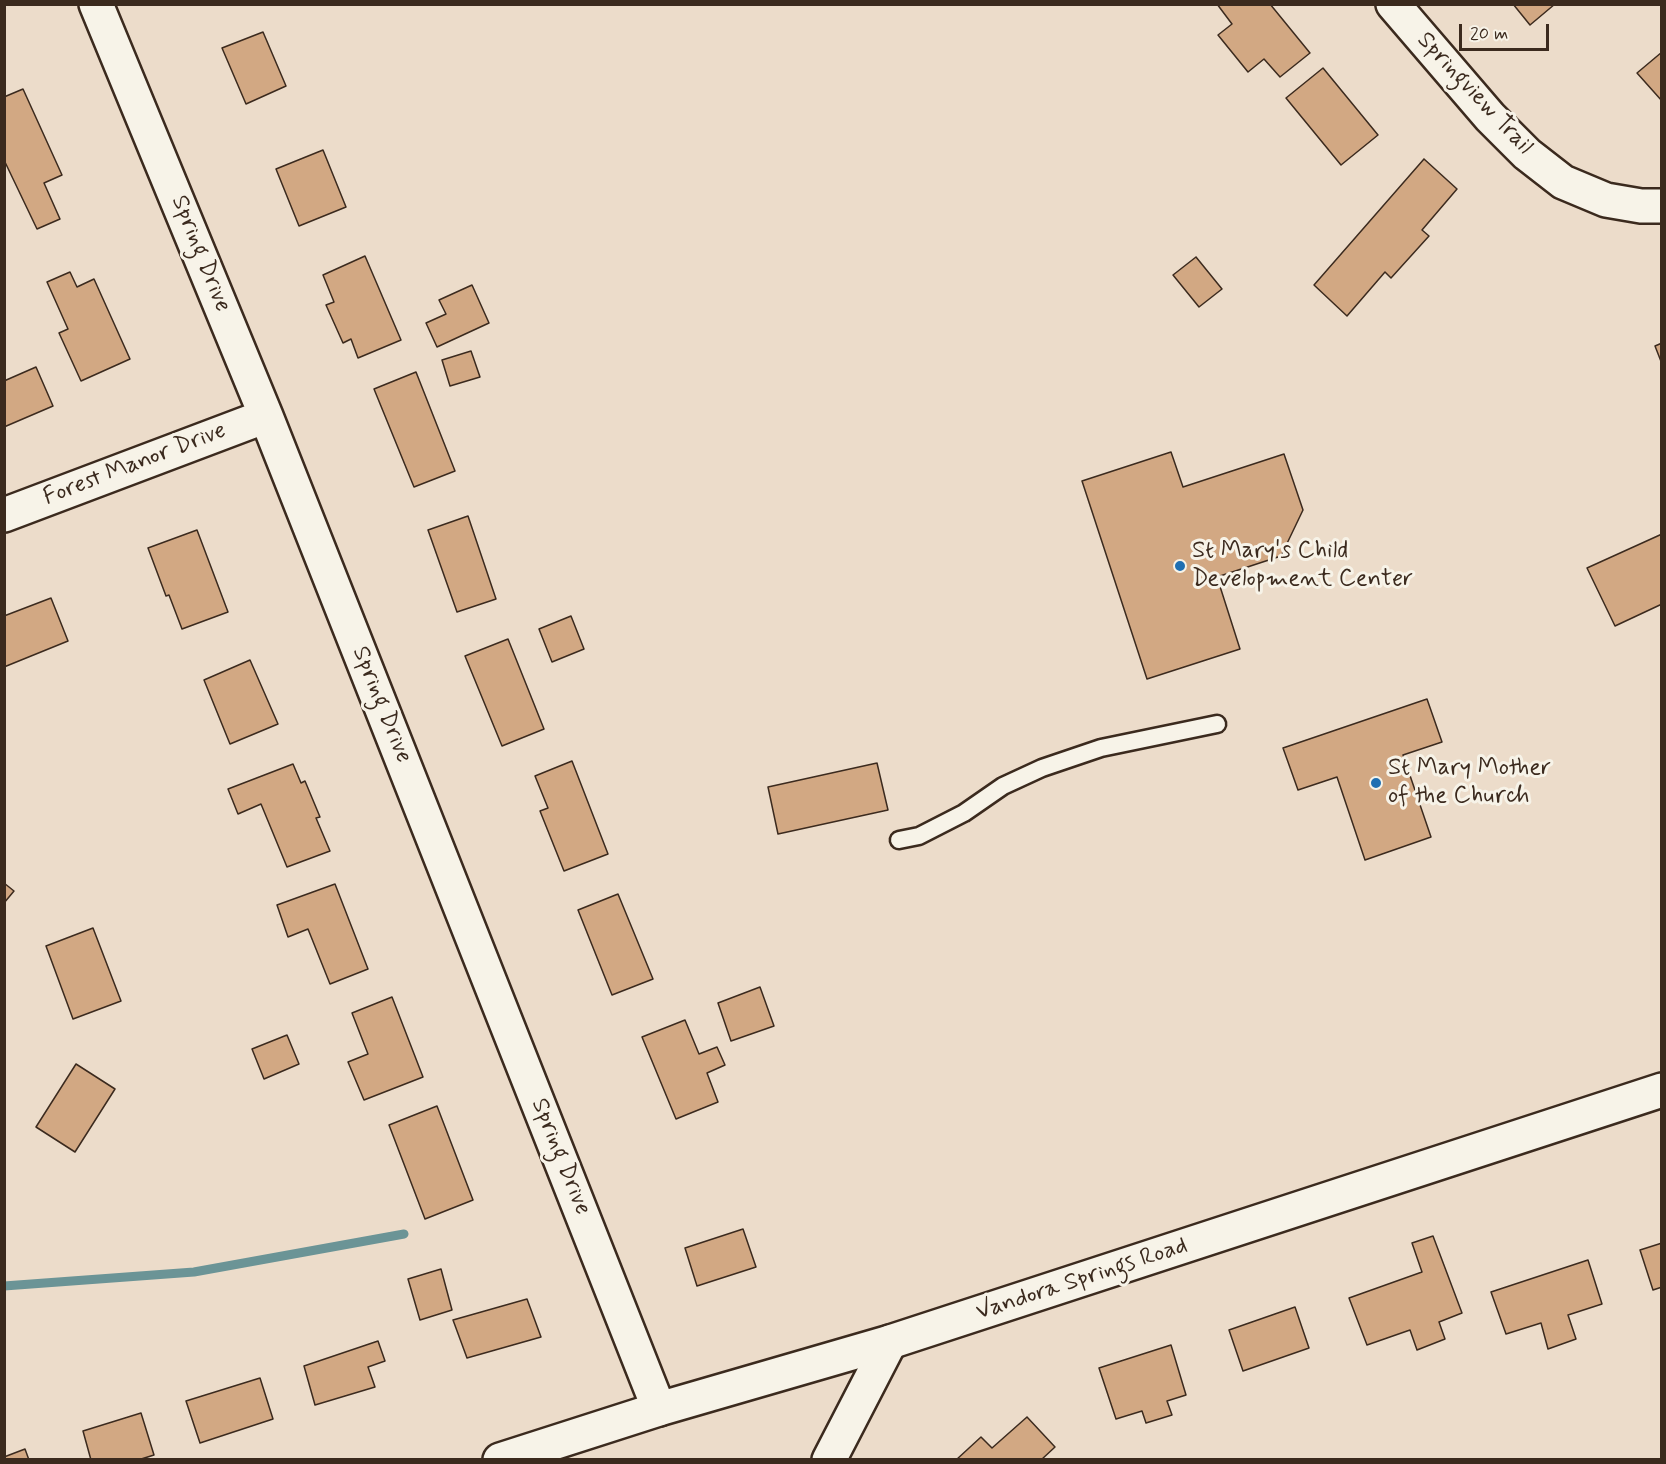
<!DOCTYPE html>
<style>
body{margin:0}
#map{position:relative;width:1666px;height:1464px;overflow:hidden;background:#ecdcca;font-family:Mynerve,sans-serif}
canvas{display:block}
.frame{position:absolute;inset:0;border:6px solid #3b2a1e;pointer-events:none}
.scale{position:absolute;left:1459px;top:24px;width:90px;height:27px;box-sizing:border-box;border:3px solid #3b2a1e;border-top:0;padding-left:8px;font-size:18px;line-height:21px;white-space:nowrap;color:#3b2a1e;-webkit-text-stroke:4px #f7f3e8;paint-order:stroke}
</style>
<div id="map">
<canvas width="1666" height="1464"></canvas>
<div class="frame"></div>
<div class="scale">20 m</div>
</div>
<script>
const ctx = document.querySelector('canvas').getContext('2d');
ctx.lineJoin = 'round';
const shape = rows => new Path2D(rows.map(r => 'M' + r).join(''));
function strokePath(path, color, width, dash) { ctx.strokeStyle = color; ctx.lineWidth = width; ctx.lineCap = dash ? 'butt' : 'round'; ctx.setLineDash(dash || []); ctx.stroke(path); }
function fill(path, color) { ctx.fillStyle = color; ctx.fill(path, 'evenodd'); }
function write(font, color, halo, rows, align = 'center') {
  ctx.font = font + ' Mynerve,sans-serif'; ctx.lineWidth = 6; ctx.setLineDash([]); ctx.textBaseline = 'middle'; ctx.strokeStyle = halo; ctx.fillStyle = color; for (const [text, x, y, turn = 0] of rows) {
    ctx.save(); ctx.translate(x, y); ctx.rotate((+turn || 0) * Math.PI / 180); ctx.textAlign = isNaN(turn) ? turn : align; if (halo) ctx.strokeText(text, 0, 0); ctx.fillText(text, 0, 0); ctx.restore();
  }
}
const stream = shape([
 [4,1286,194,1272,404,1234]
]);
const building = shape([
 [1217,4,1270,4,1310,53,1280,77,1264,59,1248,72,1218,35,1232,24,1217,4],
 [1513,4,1555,4,1530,25,1513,4],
 [263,32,286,86,246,104,222,48,263,32],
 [1662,52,1662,101,1637,73,1662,52],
 [1323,68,1378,135,1341,165,1286,98,1323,68],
 [23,89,62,175,44,183,60,219,37,229,4,160,4,97,23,89],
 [323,150,346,207,299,226,276,169,323,150],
 [1424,159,1457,189,1422,230,1429,236,1391,278,1385,272,1347,316,1314,285,1424,159],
 [365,256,401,340,358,358,351,339,343,343,326,305,334,302,323,275,365,256],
 [1196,257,1222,289,1199,307,1173,275,1196,257],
 [70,272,77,287,94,279,130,359,81,381,59,333,68,329,47,282,70,272],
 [472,285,489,323,437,347,426,323,446,314,439,300,472,285],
 [1662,343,1662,364,1655,346,1662,343],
 [471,351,480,377,450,386,442,360,471,351],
 [36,367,53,406,4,427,4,381,36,367],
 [416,372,455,471,414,487,374,389,416,372],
 [1171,452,1183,487,1284,454,1303,510,1281,556,1217,577,1240,649,1147,679,1082,481,1171,452],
 [468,516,496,599,457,612,428,530,468,516],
 [197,530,228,612,182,629,169,595,166,596,148,548,197,530],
 [1662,534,1662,604,1615,626,1587,568,1662,534],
 [51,598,68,641,4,667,4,616,51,598],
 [571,616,584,649,552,662,539,629,571,616],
 [508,639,544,729,502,746,465,656,508,639],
 [250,660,278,724,230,744,204,680,250,660],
 [1427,699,1442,742,1403,755,1431,837,1365,860,1337,777,1298,790,1283,748,1427,699],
 [572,761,608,854,564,871,540,811,548,808,535,776,572,761],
 [877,763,888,810,778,834,768,787,877,763],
 [293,764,301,783,305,781,320,817,316,818,330,851,287,867,261,804,238,814,228,789,293,764],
 [4,883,14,891,4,903,4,883],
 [335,884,368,969,330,984,308,929,288,937,277,905,335,884],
 [618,894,653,979,612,995,578,910,618,894],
 [93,928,121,1001,73,1019,46,946,93,928],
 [760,987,774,1026,731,1041,718,1003,760,987],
 [392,997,423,1077,364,1100,348,1062,368,1054,352,1013,392,997],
 [685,1020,699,1054,717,1047,725,1065,707,1073,718,1102,676,1119,642,1037,685,1020],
 [287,1035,299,1064,264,1079,252,1049,287,1035],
 [76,1064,115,1089,75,1152,36,1127,76,1064],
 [437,1106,473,1200,425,1219,389,1125,437,1106],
 [743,1229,756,1267,697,1286,685,1248,743,1229],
 [1433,1236,1462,1313,1439,1322,1445,1339,1417,1350,1410,1330,1367,1345,1349,1298,1422,1272,1412,1243,1433,1236],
 [1662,1243,1662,1287,1653,1290,1640,1250,1662,1243],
 [1588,1260,1602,1304,1568,1315,1576,1339,1548,1349,1541,1323,1506,1334,1491,1292,1588,1260],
 [441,1269,452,1310,420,1320,408,1279,441,1269],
 [527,1299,541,1337,467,1358,453,1320,527,1299],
 [1295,1307,1309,1348,1243,1371,1229,1330,1295,1307],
 [378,1341,385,1361,368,1367,375,1387,315,1405,304,1366,378,1341],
 [1171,1345,1186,1395,1167,1401,1172,1415,1146,1423,1142,1411,1116,1419,1099,1368,1171,1345],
 [260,1378,273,1419,200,1443,186,1401,260,1378],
 [141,1413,154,1455,138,1460,91,1460,83,1431,141,1413],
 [1027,1417,1055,1447,1041,1460,956,1460,981,1437,992,1448,1027,1417],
 [25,1449,29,1460,4,1460,4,1457,25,1449]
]);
const lane = shape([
 [899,840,919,836,964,813,1003,786,1042,768,1101,748,1217,724]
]);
const street = shape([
 [96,4,266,416,659,1409],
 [1393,4,1490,117,1527,154,1563,182,1606,200,1641,206,1662,206],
 [4,515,266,416],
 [829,1460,890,1342]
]);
const secondary = shape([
 [500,1460,659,1409,890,1342,1662,1090]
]);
const markers = [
 [1180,566,6,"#1f6fb2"],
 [1376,783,6,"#1f6fb2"]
];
const streetNames = [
 ["Springview Trail",1474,94,47],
 ["Spring Drive",200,254,68],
 ["Forest Manor Drive",135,465,-21],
 ["Spring Drive",381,705,68],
 ["Spring Drive",560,1157,68],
 ["Vandora Springs Road",1082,1280,-18]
];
const poiNames = [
 ["St Mary's Child",1192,552],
 ["Development Center",1192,580],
 ["St Mary Mother",1388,769],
 ["of the Church",1388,797]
];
strokePath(stream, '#6b9496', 9);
fill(building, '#d2a883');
strokePath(building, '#3b2a1e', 1.5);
strokePath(lane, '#3b2a1e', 21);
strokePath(street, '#3b2a1e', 38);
strokePath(secondary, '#3b2a1e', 38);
strokePath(lane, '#f7f3e8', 16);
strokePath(street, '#f7f3e8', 33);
strokePath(secondary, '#f7f3e8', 33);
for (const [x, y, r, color] of markers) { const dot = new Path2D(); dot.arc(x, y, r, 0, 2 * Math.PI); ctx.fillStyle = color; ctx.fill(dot); strokePath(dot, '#f7f3e8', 2); }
write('24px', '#3b2a1e', '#f7f3e8', streetNames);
write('24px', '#3b2a1e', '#f7f3e8', poiNames, 'left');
</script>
